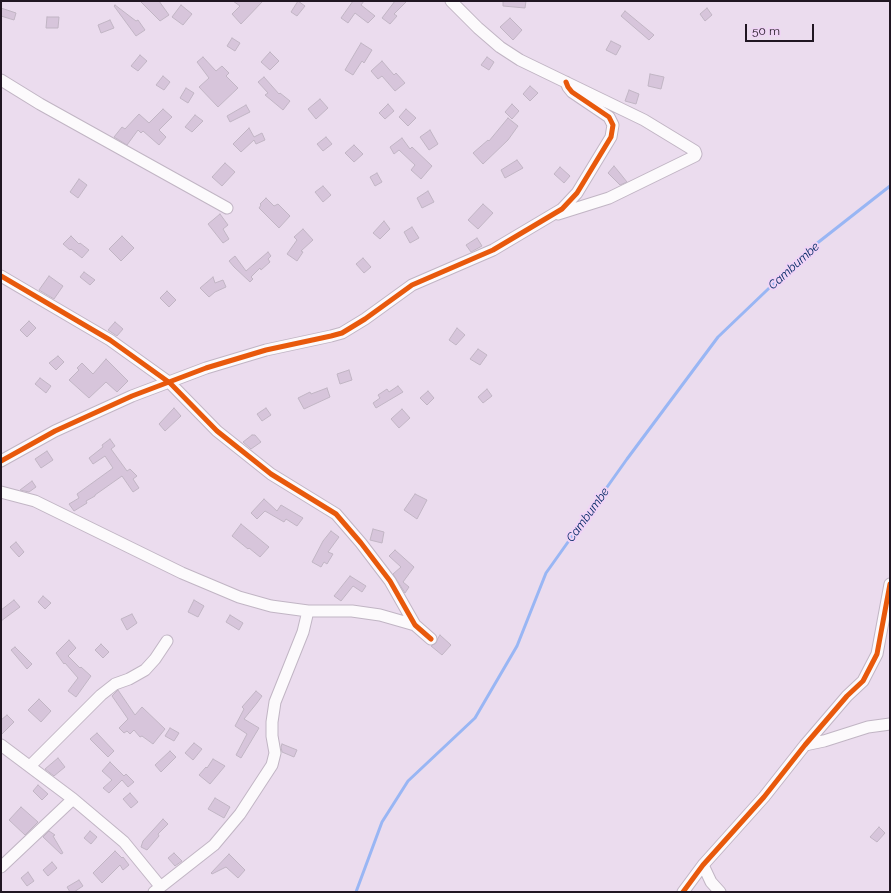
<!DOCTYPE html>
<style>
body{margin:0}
#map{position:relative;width:891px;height:893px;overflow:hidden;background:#ebdcee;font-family:Raleway,sans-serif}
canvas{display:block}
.frame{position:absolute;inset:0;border:2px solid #201622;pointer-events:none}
.scale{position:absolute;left:745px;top:24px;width:69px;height:18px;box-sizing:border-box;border:2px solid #201622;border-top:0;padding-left:5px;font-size:12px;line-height:14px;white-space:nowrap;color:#201622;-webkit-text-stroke:3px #f0d4f6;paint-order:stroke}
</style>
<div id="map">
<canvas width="891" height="893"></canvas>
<div class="frame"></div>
<div class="scale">50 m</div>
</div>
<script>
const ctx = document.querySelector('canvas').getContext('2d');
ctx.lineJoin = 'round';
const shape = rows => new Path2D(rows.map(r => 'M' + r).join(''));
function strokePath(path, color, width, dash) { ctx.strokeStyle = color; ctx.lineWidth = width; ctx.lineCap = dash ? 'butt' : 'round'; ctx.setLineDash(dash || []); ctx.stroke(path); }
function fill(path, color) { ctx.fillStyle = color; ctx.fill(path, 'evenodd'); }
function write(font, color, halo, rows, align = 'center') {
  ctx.font = font + ' Raleway,sans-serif'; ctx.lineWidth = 4; ctx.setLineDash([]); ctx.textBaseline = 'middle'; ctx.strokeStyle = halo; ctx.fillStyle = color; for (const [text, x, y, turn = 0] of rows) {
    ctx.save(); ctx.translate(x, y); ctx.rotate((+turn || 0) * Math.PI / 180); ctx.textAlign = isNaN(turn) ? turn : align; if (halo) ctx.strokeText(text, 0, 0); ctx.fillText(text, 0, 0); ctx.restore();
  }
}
const stream = shape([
 [356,892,382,822,408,781,475,718,517,646,546,573,627,459,718,337,811,248,890,186]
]);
const building = shape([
 [140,1,159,1,169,15,160,21,140,1],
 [233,1,263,1,241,24,232,14,240,6,233,1],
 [298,1,305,6,297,16,291,12,298,1],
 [353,1,364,1,361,5,375,16,368,23,355,13,348,23,341,18,353,1],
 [395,1,407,1,394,14,397,16,390,24,382,18,395,1],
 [503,1,526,1,525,8,503,6,503,1],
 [115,5,136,21,138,20,145,30,136,36,114,6,115,5],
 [181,5,192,14,183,25,172,17,181,5],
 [1,8,16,13,14,20,1,16,1,8],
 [707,8,712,15,705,21,700,14,707,8],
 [625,11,654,35,649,40,621,16,625,11],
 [47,17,59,17,58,28,46,28,47,17],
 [510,18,522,30,513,40,500,27,510,18],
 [110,20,114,28,101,33,98,25,110,20],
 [232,38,240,43,235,51,227,46,232,38],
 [611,41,621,46,616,55,606,50,611,41],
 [361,43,372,50,364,63,362,61,353,75,345,70,361,43],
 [270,52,279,61,270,70,261,62,270,52],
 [140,55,147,61,138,71,131,66,140,55],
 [203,57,216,71,222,66,229,73,226,76,238,88,218,107,199,87,209,78,197,62,203,57],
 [487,57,494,62,489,70,481,65,487,57],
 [382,61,394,75,396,73,405,83,395,91,382,76,378,79,371,71,382,61],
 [650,74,664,77,661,89,648,86,650,74],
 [163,76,170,82,164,90,156,85,163,76],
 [264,77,279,94,280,93,290,101,283,110,265,95,268,93,258,82,264,77],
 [530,86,538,93,530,101,523,94,530,86],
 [186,88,194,93,188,103,180,98,186,88],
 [629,90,639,94,636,104,625,101,629,90],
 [320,99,328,108,316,119,308,109,320,99],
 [388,104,394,111,385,119,379,113,388,104],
 [512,104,519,111,512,119,505,112,512,104],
 [246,105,250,112,230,122,227,116,246,105],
 [163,109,172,117,159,130,166,137,159,145,143,131,141,133,138,130,127,145,114,137,122,127,125,129,139,114,149,123,163,109],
 [406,109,416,118,408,126,399,117,406,109],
 [195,115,203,121,192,132,185,127,195,115],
 [508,118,518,126,508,140,483,164,473,153,488,140,489,141,508,118],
 [249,128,254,137,262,133,265,140,256,144,254,140,241,152,233,144,249,128],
 [430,130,438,144,429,150,420,137,430,130],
 [326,137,332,144,323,151,317,144,326,137],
 [402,138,410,149,412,147,432,166,421,179,411,170,415,165,399,150,394,154,390,147,402,138],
 [354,145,363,154,354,162,345,153,354,145],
 [517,160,523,168,505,178,501,170,517,160],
 [225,163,235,172,222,186,212,177,225,163],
 [614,166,619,172,627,182,620,185,608,173,614,166],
 [560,167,570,176,564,183,554,174,560,167],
 [377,173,382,182,375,186,370,177,377,173],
 [79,179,87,185,78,198,70,192,79,179],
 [323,186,331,195,323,202,315,192,323,186],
 [428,191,434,202,422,208,417,198,428,191],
 [266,198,274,206,278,204,290,216,279,228,259,208,261,205,260,204,266,198],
 [483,204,493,213,478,229,468,220,483,204],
 [220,214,228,225,223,229,229,239,223,243,208,224,220,214],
 [384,221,390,229,380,239,373,233,384,221],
 [412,227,419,238,410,243,404,232,412,227],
 [303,229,313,240,301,251,303,252,297,261,287,254,297,240,294,237,303,229],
 [71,236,79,244,80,243,89,250,82,258,71,249,70,250,63,244,71,236],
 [122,236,134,248,121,261,109,249,122,236],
 [477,238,482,246,471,252,466,245,477,238],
 [268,252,271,256,268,259,270,262,261,270,260,268,251,277,253,279,250,282,234,267,229,261,235,256,246,271,268,252],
 [363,258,371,267,364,273,356,264,363,258],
 [84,272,95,280,90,285,80,277,84,272],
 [49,276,63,286,54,299,39,290,49,276],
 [213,277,215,283,223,280,226,287,215,292,209,297,200,288,213,277],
 [167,291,176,300,169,307,160,298,167,291],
 [29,321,36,328,27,337,20,330,29,321],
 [115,322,123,329,117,336,108,330,115,322],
 [457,328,465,335,456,345,449,340,457,328],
 [478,349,487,355,480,365,470,359,478,349],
 [58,356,64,362,56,370,49,363,58,356],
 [106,359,128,381,117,392,106,382,89,398,69,380,79,370,77,368,82,363,93,374,106,359],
 [349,370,352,380,340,384,337,374,349,370],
 [40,378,51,386,46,393,35,384,40,378],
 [398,386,403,392,376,408,373,403,380,398,378,395,387,389,389,392,398,386],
 [327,388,330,397,304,409,298,398,310,392,311,394,327,388],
 [487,389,492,396,483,403,478,397,487,389],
 [428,391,434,398,427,405,420,398,428,391],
 [174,408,181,416,165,431,159,424,174,408],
 [266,408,271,415,262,421,257,414,266,408],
 [402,409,410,418,399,428,391,419,402,409],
 [252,435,255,435,261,442,251,449,243,442,252,435],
 [110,439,115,446,111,449,127,471,130,469,137,476,133,479,139,488,133,492,122,476,95,495,95,496,86,501,87,503,74,511,69,504,79,498,77,494,113,468,105,456,93,464,89,458,103,447,102,445,110,439],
 [47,451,53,460,41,468,35,459,47,451],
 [32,481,36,487,29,492,20,490,32,481],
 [415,494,427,500,417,519,404,510,415,494],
 [264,499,277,511,281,505,303,518,297,526,286,519,284,522,265,511,257,519,251,513,264,499],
 [241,524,269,547,260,557,249,548,248,549,232,536,241,524],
 [373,529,384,532,382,543,370,540,373,529],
 [331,531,339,537,328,552,333,554,327,564,324,562,321,567,312,562,323,541,331,531],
 [16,542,24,552,19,557,10,547,16,542],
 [395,550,414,567,403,582,409,587,405,593,393,574,401,567,389,556,395,550],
 [350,576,366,586,362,592,353,586,341,601,334,596,350,576],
 [43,596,51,603,45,609,38,602,43,596],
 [14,600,20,607,1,621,1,610,14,600],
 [194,600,204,606,198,617,188,612,194,600],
 [132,614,137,623,127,630,121,619,132,614],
 [230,615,243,623,239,630,226,622,230,615],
 [440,635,451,645,442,655,431,646,436,643,438,638,440,635],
 [69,640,76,648,68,656,80,668,81,667,91,676,76,697,68,691,78,678,65,663,64,664,56,653,69,640],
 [101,644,109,652,103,658,95,650,101,644],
 [15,647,32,664,27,669,11,650,15,647],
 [118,690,135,715,142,707,165,729,153,744,142,736,140,737,134,730,130,734,127,731,124,733,119,728,128,719,112,696,118,690],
 [256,691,262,696,257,703,244,719,259,728,241,758,236,755,247,734,235,726,244,709,242,707,256,691],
 [39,699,51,711,41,722,28,710,39,699],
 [7,715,14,722,1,735,1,720,7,715],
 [170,728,179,733,174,741,165,736,170,728],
 [97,733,114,751,108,757,90,739,97,733],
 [194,743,202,749,193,760,185,753,194,743],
 [282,744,297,750,294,757,282,752,281,747,282,744],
 [170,751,176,757,161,772,155,765,170,751],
 [58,758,65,767,54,776,45,769,58,758],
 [213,759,225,766,210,784,199,775,206,767,207,768,213,759],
 [110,762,124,776,126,774,134,782,128,787,122,780,109,793,103,788,112,780,102,771,110,762],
 [38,785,48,794,42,800,33,791,38,785],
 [130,793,138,802,131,808,123,799,130,793],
 [215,798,230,807,224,818,208,809,215,798],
 [21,807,38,822,25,835,9,820,21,807],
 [163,819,168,824,158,834,159,836,147,850,141,847,143,841,163,819],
 [879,827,885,833,877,842,870,837,879,827],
 [49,831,55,835,53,836,63,853,61,854,43,837,49,831],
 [90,831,97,837,91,844,84,838,90,831],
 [115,851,122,858,123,857,129,865,123,870,120,865,102,883,93,873,115,851],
 [174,853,182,861,175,866,168,858,174,853],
 [229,854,245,870,238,878,226,867,212,874,211,873,229,854],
 [52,862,57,868,48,876,43,870,52,862],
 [28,872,34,881,27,886,21,878,28,872],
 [79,880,83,886,74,892,70,892,67,887,79,880]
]);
const minor = shape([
 [451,1,478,28,500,47,520,60,644,120,695,151,696,154,695,156,609,198,558,214],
 [1,80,40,104,227,208],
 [1,276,110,340,170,383,217,431,271,474,336,514,361,543,390,581,415,625,431,639],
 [1,461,55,431,132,396,206,368,266,350,331,336,342,333,365,319,412,285,493,250,562,209,577,193,611,137,613,125,609,117,572,92,568,87,566,82],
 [1,492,35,501,182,573,239,597,271,606,308,611,352,611,380,615,415,625],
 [1,745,73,799,124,842,160,886],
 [805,745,824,741,868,727,890,724],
 [30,766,101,695,115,684,129,679,145,670,155,659,167,641],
 [703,865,711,882,720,892],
 [1,867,73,799],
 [154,892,214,845,240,814,272,765,275,753,272,736,272,722,275,702,303,632,308,611],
 [683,892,703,865,764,797,805,745,847,696,863,681,877,654,890,584]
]);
const cycleway = shape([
 [1,276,110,340,170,383,217,431,271,474,336,514,361,543,390,581,415,625,431,639],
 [1,461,55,431,132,396,206,368,266,350,331,336,342,333,365,319,412,285,493,250,562,209,577,193,611,137,613,125,609,117,572,92,568,87,566,82],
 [683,892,703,865,764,797,805,745,847,696,863,681,877,654,890,584]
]);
const waterNames = [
 ["Cambumbe",794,266,-42],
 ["Cambumbe",588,515,-54]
];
strokePath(stream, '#99b6f4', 3);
fill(building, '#d7c5db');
strokePath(building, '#c1b5c4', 1);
strokePath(minor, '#c1b5c4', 13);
strokePath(minor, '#fcfafc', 11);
strokePath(cycleway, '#e8590c', 5);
write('italic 12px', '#042865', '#f0d4f6', waterNames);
</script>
